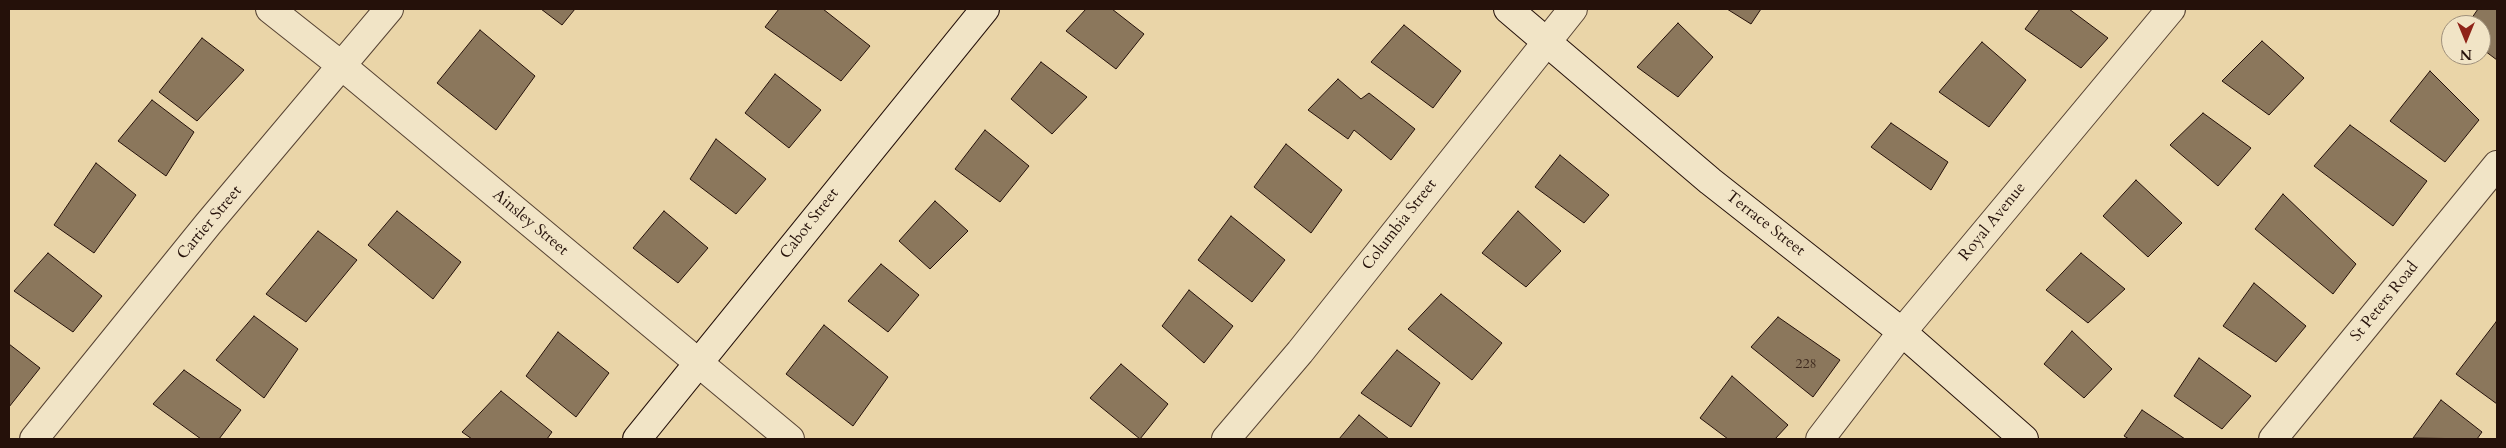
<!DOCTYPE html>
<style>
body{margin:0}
#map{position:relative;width:2506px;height:448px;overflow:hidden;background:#ead5a8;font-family:Cardo,serif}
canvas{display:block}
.frame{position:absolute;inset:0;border:10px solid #25110a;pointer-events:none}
.north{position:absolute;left:2441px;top:15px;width:50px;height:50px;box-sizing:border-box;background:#f1e4c6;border:1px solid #9f907b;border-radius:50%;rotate:180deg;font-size:14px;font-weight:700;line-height:20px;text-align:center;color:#25110a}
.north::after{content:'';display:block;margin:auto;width:18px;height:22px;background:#8f2418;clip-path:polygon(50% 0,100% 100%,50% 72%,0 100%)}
</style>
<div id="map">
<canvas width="2506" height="448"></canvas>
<div class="frame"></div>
<div class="north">N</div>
</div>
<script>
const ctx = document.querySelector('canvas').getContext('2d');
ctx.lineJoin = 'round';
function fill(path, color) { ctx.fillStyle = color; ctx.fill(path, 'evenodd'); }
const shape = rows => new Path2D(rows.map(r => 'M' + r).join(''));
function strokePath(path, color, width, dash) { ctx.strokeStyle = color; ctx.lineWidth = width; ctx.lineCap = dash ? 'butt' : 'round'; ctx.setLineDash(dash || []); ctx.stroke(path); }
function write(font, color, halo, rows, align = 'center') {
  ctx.font = font + ' Cardo,serif'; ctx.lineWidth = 5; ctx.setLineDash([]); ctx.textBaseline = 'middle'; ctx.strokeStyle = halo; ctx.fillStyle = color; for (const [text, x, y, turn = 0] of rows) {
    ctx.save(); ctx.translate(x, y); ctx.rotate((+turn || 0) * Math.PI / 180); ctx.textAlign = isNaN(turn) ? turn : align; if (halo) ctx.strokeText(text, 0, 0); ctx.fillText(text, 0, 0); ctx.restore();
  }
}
const building = shape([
 [541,9,575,9,562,25,541,9],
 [779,9,823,9,870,46,841,81,765,27,779,9],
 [1086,9,1112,9,1144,34,1116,69,1066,31,1086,9],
 [1727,9,1761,9,1751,24,1727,9],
 [2040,9,2069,9,2108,38,2081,68,2025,29,2040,9],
 [2478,9,2497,9,2497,60,2481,48,2481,25,2467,25,2478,9],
 [1678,23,1713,57,1678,97,1637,67,1678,23],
 [1404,25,1461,71,1433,108,1371,62,1404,25],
 [480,30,535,76,496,130,437,83,480,30],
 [202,38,244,70,197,121,159,92,202,38],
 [2262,41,2304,78,2269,115,2222,81,2262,41],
 [1982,42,2026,80,1989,127,1939,92,1982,42],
 [1041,62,1087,97,1052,134,1011,99,1041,62],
 [2430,71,2479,120,2445,162,2390,121,2430,71],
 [775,74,821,110,789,148,745,113,775,74],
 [1338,79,1361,99,1369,93,1415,129,1391,160,1354,130,1348,139,1308,110,1338,79],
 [152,100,194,132,166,176,118,141,152,100],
 [2203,113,2251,148,2218,186,2170,145,2203,113],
 [1891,123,1948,162,1931,190,1871,147,1891,123],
 [2350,125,2427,181,2393,226,2314,166,2350,125],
 [985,130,1029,166,1000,202,955,169,985,130],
 [716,139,766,179,736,214,690,179,716,139],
 [1286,144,1342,190,1311,233,1254,187,1286,144],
 [1560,155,1609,195,1584,223,1535,187,1560,155],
 [96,163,136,195,94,253,54,225,96,163],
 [2136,180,2182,223,2148,257,2103,216,2136,180],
 [2283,194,2356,264,2333,294,2255,229,2283,194],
 [935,201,968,231,930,269,899,241,935,201],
 [397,211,461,262,433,299,368,245,397,211],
 [664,211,708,248,678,283,633,248,664,211],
 [1518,211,1561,251,1526,287,1482,253,1518,211],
 [1231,216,1285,260,1252,302,1198,260,1231,216],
 [318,231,357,260,306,322,266,294,318,231],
 [48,253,102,296,73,332,14,291,48,253],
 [2081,253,2125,289,2088,323,2046,290,2081,253],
 [881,264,919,295,888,332,848,301,881,264],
 [2254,283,2306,326,2276,362,2223,326,2254,283],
 [1189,290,1233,326,1204,363,1162,326,1189,290],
 [1441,294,1502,343,1472,380,1408,329,1441,294],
 [254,316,298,349,264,398,216,360,254,316],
 [1778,317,1840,360,1813,397,1751,347,1778,317],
 [2496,322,2497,324,2497,404,2456,374,2496,322],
 [824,325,888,377,853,426,786,374,824,325],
 [2072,331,2112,369,2084,398,2044,364,2072,331],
 [558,332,609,373,576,417,526,376,558,332],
 [9,344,40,368,9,407,9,344],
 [1397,350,1440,383,1411,427,1361,393,1397,350],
 [2199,358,2251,396,2222,429,2174,396,2199,358],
 [1121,364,1168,404,1140,439,1090,398,1121,364],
 [184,370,241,410,219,439,201,439,153,404,184,370],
 [1732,376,1788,425,1775,439,1728,439,1700,418,1732,376],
 [501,391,552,432,547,439,472,439,462,432,501,391],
 [2441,400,2482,432,2477,439,2413,438,2441,400],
 [2142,410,2185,439,2129,439,2124,436,2142,410],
 [1359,415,1389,439,1339,439,1359,415]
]);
const street = shape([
 [270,9,342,66,790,439],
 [34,439,208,224,389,9],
 [1226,439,1300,352,1573,9],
 [1820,439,1902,332,2171,9],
 [2273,439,2497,165]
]);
const secondary = shape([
 [1508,9,1710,181,1902,332,2024,439],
 [637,439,985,9]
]);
const numberNames = [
 ["228",1806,365]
];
const streetNames = [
 ["Royal Avenue",1993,222,-51],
 ["Cartier Street",210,223,-50],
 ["Ainsley Street",530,223,40],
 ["Cabot Street",810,224,-52],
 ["Terrace Street",1765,224,38],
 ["Columbia Street",1400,225,-52],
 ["St Peters Road",2385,302,-51]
];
fill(building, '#8b775c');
strokePath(building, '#25110a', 1);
strokePath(street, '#564232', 30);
strokePath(secondary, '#25110a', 30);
strokePath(street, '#f1e4c6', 28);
strokePath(secondary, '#f1e4c6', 28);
write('14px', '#3e2a1e', null, numberNames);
write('16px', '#25110a', '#f1e4c6', streetNames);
</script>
